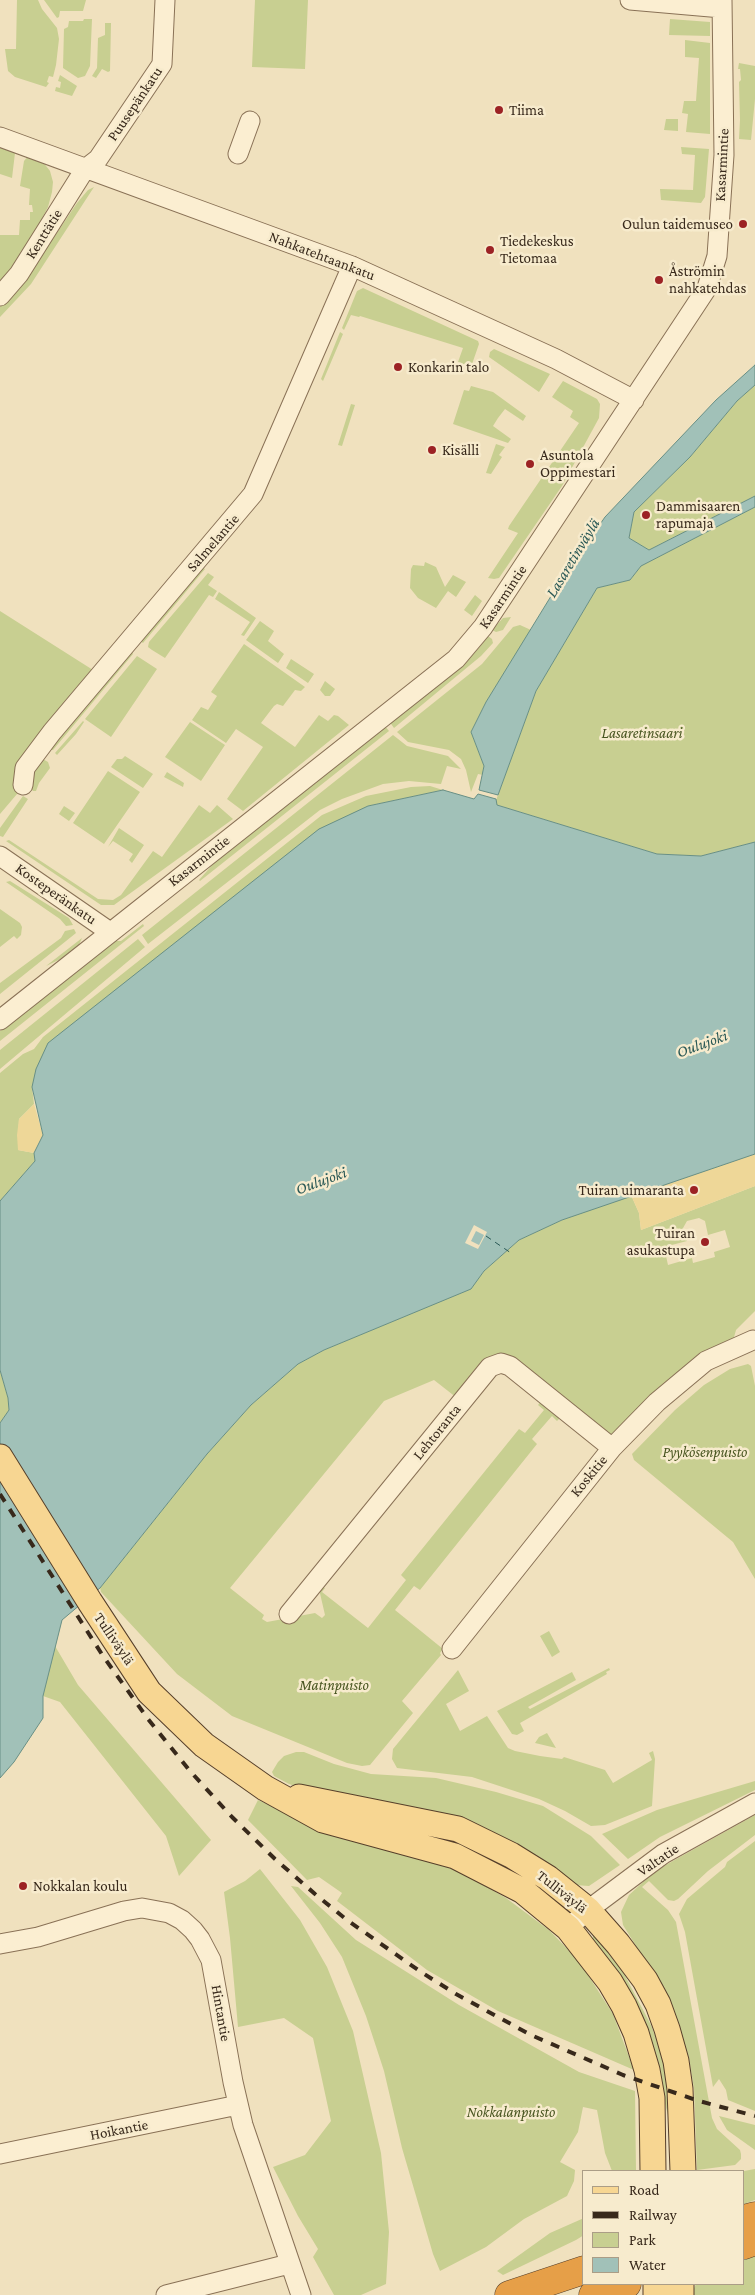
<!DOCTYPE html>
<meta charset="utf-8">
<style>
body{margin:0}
#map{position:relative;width:755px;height:2295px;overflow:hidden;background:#f0e1be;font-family:"Crimson Pro",serif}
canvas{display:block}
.legend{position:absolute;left:582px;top:2170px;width:162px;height:115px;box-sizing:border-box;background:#f7ebcd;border:1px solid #ab9d86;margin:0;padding:6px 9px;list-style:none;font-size:15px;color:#38291b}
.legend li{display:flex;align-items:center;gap:10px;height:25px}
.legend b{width:25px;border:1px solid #ab9d86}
</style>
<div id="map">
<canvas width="755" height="2295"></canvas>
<ul class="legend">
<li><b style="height:6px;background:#f7d692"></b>Road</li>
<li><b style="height:6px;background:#38291b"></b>Railway</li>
<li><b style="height:14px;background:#c8cf91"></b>Park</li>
<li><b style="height:14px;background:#a1c1b8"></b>Water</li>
</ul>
</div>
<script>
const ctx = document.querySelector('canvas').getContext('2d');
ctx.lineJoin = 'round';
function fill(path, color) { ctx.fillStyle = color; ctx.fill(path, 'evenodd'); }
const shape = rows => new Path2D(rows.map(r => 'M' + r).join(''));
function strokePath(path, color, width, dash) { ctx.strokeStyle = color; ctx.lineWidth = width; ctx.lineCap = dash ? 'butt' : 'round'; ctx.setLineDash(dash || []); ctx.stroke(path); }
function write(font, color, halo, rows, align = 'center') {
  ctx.font = font + ' "Crimson Pro",serif'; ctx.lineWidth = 5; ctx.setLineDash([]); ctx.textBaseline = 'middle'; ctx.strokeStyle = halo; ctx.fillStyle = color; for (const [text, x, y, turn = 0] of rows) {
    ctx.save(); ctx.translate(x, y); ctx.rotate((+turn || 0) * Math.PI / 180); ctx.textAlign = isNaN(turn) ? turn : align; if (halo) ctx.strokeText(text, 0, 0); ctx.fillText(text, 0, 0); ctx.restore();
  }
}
const green = shape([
 [17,0,38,0,42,9,57,28,59,39,56,65,53,77,49,76,47,82,49,83,46,87,15,77,8,71,5,49,16,49],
 [44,0,86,0,83,11,60,11,59,17,57,18],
 [255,0,308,0,305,69,252,67],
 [84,19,92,19,90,66,85,76,78,78,63,68,64,29,68,27,69,21,83,21],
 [670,19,710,22,710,36,669,35],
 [105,23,111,23,110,71,108,72,102,69,96,78,92,76,97,68,98,38,105,35],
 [685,40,710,43,710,134,686,132,688,114,682,113,684,101,696,101,699,58,685,57],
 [739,63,755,66,755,99,751,140,739,139,740,120,739,82,741,80,740,69,738,69],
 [60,75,77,86,72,96,55,91,56,87,60,88,61,82,58,81],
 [666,119,678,119,678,131,664,130],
 [0,147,9,150,10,147,15,153,12,178,0,174],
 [681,147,709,149,705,197,701,203,661,200,660,189,693,190,695,155,682,154],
 [28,156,43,162,50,171,53,182,52,192,48,207,33,236,0,285,0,235,19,235,20,220,30,220,30,212,33,212,32,205,29,205,30,189,20,186,24,161],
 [94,187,31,284,0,317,0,307,26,279,77,203,88,190],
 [363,288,478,341,479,344,471,367,458,362,463,348,360,316,359,317,351,315,344,330,342,328,357,291],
 [340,332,343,334,323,381,321,379],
 [494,349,550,374,539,392,489,357,490,352],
 [563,381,597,399,600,404,599,418,562,486,499,578,494,579,488,578,518,533,508,529,509,526,579,423,570,417,573,411,552,397],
 [755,385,755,496,649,550,629,538,634,512,690,457,737,401],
 [471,386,493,392,526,416,523,421,505,409,498,418,493,426,511,439,508,443,453,424,464,390,469,391],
 [351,404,355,405,342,446,338,445],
 [496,444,505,447,499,455,502,457,491,474,486,473],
 [755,507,755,842,701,856,657,854,497,805,495,803,503,781,536,691,597,588,630,580,641,566],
 [425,562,436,567,445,587,453,575,466,582,456,597,448,591,436,608,418,598,410,588,411,569,413,565,424,566],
 [201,566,205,569,143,643,138,639],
 [208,573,214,577,208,585,217,591,213,597,209,595,165,658,152,650,148,647,149,642],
 [219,592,256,618,244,636,241,635,250,622,215,599],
 [475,595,482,601,472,616,464,610],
 [0,611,93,670,17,794,0,814],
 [511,617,503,630,496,632,492,630,503,618],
 [260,621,274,631,268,641,284,654,278,663,246,640],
 [520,625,531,630,486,702,471,732,484,766,483,775,478,774,471,792,466,770,461,759,449,750,408,742,397,732,482,664,513,627],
 [488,636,492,639,493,643,481,656,394,728,389,721,478,649],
 [244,644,305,687,301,691,295,690,283,706,277,704,274,706,261,723,295,747,319,715,328,721,334,715,338,716,349,725,243,811,227,799,263,747,236,729,226,743,192,720,201,707,208,710,217,696,211,692],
 [131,650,133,654,53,750,49,750],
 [137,656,157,669,111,737,85,719],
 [291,659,314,674,308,683,286,668],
 [325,681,335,689,330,696,325,696,320,690],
 [83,721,84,722,76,734,57,755,55,753],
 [190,722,225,745,201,781,165,757],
 [384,725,389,731,200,881,199,880,222,854],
 [393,735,407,746,448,756,461,769,447,766,441,784,409,781,383,784,342,799,320,810,148,944,142,935],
 [125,756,153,774,143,788,111,767,117,759,122,759],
 [41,758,48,762,50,768,39,783,36,791,33,791,30,787,29,776],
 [108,771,140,792,104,844,73,823],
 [167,772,184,783,183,787,164,777],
 [430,786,443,790,368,806,32,1087,34,1104,19,1119,18,1150,34,1153,35,1161,0,1201,0,1073,23,1054,34,1049,43,1037,322,815,366,796,411,787],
 [23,796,28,799,3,837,0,836,0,828],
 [199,805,210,813,217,805,233,819,114,905,101,905,6,841,9,840,98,899,113,900,121,895,153,851,162,857],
 [64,806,75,813,69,821,59,814],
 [119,828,144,845,132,863,129,860,133,854,113,841,108,847],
 [10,881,69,918,73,925,66,926,60,919,6,882],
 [0,909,20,923,22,927,21,935,17,939,14,936,0,947],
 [143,924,144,926,0,1041,0,1031,113,941,121,941],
 [74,929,76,933,0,994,0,983,61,938,65,931],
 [82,938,78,947,69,955,46,966],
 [138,939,145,947,0,1069,0,1050],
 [755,1186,755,1311,736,1330,733,1341,613,1435,607,1435,515,1361,457,1398,434,1380,384,1401,230,1588,264,1615,262,1619,267,1622,315,1613,322,1618,325,1615,319,1589,323,1587,325,1588,322,1592,368,1628,406,1580,401,1575,519,1429,525,1433,544,1410,538,1405,542,1400,561,1417,557,1421,552,1416,532,1439,537,1444,420,1590,414,1586,395,1610,443,1649,440,1653,441,1655,402,1701,413,1713,370,1765,362,1766,347,1763,232,1716,177,1674,101,1592,100,1588,207,1454,251,1405,298,1364,324,1350,470,1289,484,1271,519,1240,562,1220,631,1195,639,1213,641,1230],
 [699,1218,705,1221,708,1235,725,1230,730,1247,714,1252,715,1257,693,1263,692,1258,668,1265,664,1247,687,1241,683,1228,687,1221],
 [748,1364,751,1366,755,1386,755,1579,733,1542,634,1460,632,1454,675,1410,704,1385,730,1369],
 [0,1370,8,1398,9,1410,0,1423],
 [549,1631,560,1652,552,1657,540,1636],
 [55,1646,78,1685,211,1840,179,1876,166,1836,60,1702,43,1696],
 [609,1668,610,1670,606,1672,607,1674,520,1723,524,1731,517,1735,512,1734,497,1711,572,1672,576,1680,528,1707,530,1709],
 [458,1670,469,1691,446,1704,460,1731,487,1716,508,1748,515,1751,540,1756,562,1759,564,1757,605,1770,613,1783,652,1760,649,1753,653,1751,655,1759,652,1806,605,1825,591,1826,565,1811,539,1799,472,1777,397,1768,392,1759,393,1749],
 [547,1733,556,1748,535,1743,539,1737],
 [296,1752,304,1752,334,1764,371,1774,436,1778,496,1792,543,1806,591,1836,620,1865,589,1886,575,1885,289,1784,274,1776,272,1772,278,1762,284,1756],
 [755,1781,755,1790,660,1837,628,1859,602,1834,657,1810],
 [258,1800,323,1829,454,1868,506,1898,549,1930,579,1961,613,2014,634,2070,498,2011,427,1970,337,1901,342,1893,319,1877,307,1880,248,1820],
 [755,1815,755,1835,708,1871,678,1899,674,1901,668,1900,649,1881,642,1887,668,1910,676,1922,712,2118,717,2129,740,2150,741,2154,741,2159,735,2165,697,2170,694,2089,689,2058,677,2024,654,1975,623,1925,621,1912,629,1895,655,1871],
 [755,1841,755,2111,728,2100,726,2090,719,2079,713,2087,685,1932,679,1914,687,1899,725,1867,727,1862],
 [260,1869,300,1920,327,1967,353,2031,381,2153,389,2232,386,2284,361,2295,334,2295,313,2257,318,2249,298,2216,273,2167,305,2155,331,2121,313,2038,284,2018,238,2027,230,1938,224,1892,245,1881],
 [291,1886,298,1887,356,1940,459,2005,579,2072,635,2091,636,2171,612,2171,605,2153,597,2110,583,2107,578,2132,560,2162,575,2170,574,2181,567,2196,524,2219,486,2247,440,2271,433,2254,402,2148,384,2071,366,2016,342,1957,320,1923],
 [593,1932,623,1972,651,2025,665,2062,673,2119,669,2119,656,2068,593,1941],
 [719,2116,755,2125,755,2150,727,2130],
 [755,2169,755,2200,744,2204,744,2171],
 [584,2218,584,2235,576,2240,503,2275,497,2271,550,2233],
 [755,2250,755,2295,691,2295,696,2284,744,2284,744,2260,750,2258]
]);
const sand = shape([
 [34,1104,43,1135,34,1153,18,1150,17,1135,19,1119],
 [755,1154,755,1186,641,1230,639,1213,631,1195]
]);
const water = shape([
 [755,365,755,385,737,401,690,457,634,512,629,538,649,550,755,496,755,507,641,566,630,580,597,588,536,691,498,795,479,790,484,766,471,732,486,702,556,588,605,517,716,400,755,365],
 [443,790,474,799,478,794,496,799,497,805,657,854,701,856,755,842,755,1154,562,1220,519,1240,484,1271,471,1289,324,1350,298,1364,251,1405,207,1454,100,1588,62,1620,43,1696,43,1718,14,1762,0,1778,0,1423,9,1410,8,1398,0,1370,0,1201,35,1161,34,1153,43,1135,32,1087,36,1069,48,1043,319,829,368,806,443,790]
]);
const pier = shape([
 [474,1225,487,1232,478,1249,465,1243],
 [476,1231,484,1235,479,1245,471,1241]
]);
const ferry = shape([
 [486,1236,511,1253]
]);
const minor = shape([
 [630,0,722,8],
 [0,137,352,266,556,359,634,400],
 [238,154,250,121],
 [0,296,19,274,85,169,98,159,162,64,165,0],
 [23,785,25,768,52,732,253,494,352,266],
 [0,856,110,932],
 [0,1020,456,659,483,627,707,288,717,256,724,155,722,0],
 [289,1614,490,1367,501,1363,510,1366,612,1448],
 [452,1649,612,1448,657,1402,706,1361,753,1340],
 [568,1928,588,1910,663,1854,755,1803],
 [0,1944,38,1937,124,1911,142,1908,169,1913,182,1920,193,1930,200,1939,211,1960,233,2082,243,2125,301,2295],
 [0,2154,238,2105],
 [166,2295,289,2264]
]);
const major = shape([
 [0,1457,90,1602,149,1692,204,1745,265,1788,323,1820,455,1856,523,1891,568,1928,610,1982,624,2006,636,2033,647,2070,652,2098,653,2171],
 [299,1797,458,1829,511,1855,548,1878,588,1910,618,1944,645,1980,658,2004,667,2029,676,2061,680,2089,683,2171],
 [656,2295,656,2284],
 [681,2295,681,2284]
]);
const highway = shape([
 [744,2219,755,2216],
 [744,2245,755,2241],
 [509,2295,584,2270],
 [593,2295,627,2284]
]);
const rail = shape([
 [0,1494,103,1656,148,1719,190,1771,232,1817,275,1859,315,1894,347,1920,421,1972,456,1994,531,2035,623,2075,699,2101,755,2116]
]);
const markers = [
 [499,110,5,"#9c2224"],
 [743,224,5,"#9c2224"],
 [490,250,5,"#9c2224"],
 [659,280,5,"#9c2224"],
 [398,367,5,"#9c2224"],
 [432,450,5,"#9c2224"],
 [530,464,5,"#9c2224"],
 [646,515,5,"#9c2224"],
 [694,1190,5,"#9c2224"],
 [705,1242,5,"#9c2224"],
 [23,1886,5,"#9c2224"]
];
const streetNames = [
 ["Puusepänkatu",135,104,-56],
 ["Kasarmintie",722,165,-87],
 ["Kenttätie",44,234,-58],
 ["Nahkatehtaankatu",322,256,21],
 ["Salmelantie",213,543,-49],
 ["Kasarmintie",503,597,-56],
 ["Kasarmintie",199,861,-38],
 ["Kosteperänkatu",56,894,35],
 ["Lehtoranta",437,1432,-51],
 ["Koskitie",589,1476,-51],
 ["Tulliväylä",114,1639,56],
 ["Valtatie",658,1860,-34],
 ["Tulliväylä",562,1892,38],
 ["Hintantie",221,2013,80],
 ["Hoikantie",119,2130,-11]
];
const poiNames = [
 ["Tiima",509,110],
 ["Oulun taidemuseo",733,224,"right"],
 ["Tiedekeskus",500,241],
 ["Tietomaa",500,258],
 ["Åströmin",669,271],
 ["nahkatehdas",669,288],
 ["Konkarin talo",408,367],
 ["Kisälli",442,450],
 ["Asuntola",540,455],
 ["Oppimestari",540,472],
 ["Dammisaaren",656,506],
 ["rapumaja",656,523],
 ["Tuiran uimaranta",684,1190,"right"],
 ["Tuiran",695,1233,"right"],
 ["asukastupa",695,1250,"right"],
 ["Nokkalan koulu",33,1886]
];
const parkNames = [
 ["Lasaretinsaari",642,733],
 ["Pyykösenpuisto",705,1452],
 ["Matinpuisto",334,1685],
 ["Nokkalanpuisto",511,2112]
];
const waterNames = [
 ["Lasaretinväylä",573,558,-59],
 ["Oulujoki",702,1044,-20],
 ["Oulujoki",321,1181,-20]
];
fill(green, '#c8cf91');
fill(sand, '#eed798');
fill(water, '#a1c1b8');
strokePath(water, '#688f85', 1);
fill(pier, '#f0e1be');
strokePath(ferry, '#295855', 1, [6, 5]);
strokePath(minor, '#897156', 21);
strokePath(major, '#563f2a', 27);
strokePath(highway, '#563f2a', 29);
strokePath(minor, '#fbeed1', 19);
strokePath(major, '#f7d692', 25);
strokePath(highway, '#e69f48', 28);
strokePath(rail, '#38291b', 4, [9, 9]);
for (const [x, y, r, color] of markers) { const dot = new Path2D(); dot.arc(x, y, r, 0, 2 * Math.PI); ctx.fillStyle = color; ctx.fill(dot); strokePath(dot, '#f7ebcd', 2); }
write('15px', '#38291b', '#f7ebcd', streetNames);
write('15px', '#38291b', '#f7ebcd', poiNames, 'left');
write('italic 15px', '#485520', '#f7ebcd', parkNames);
write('italic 16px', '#295855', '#f7ebcd', waterNames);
</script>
